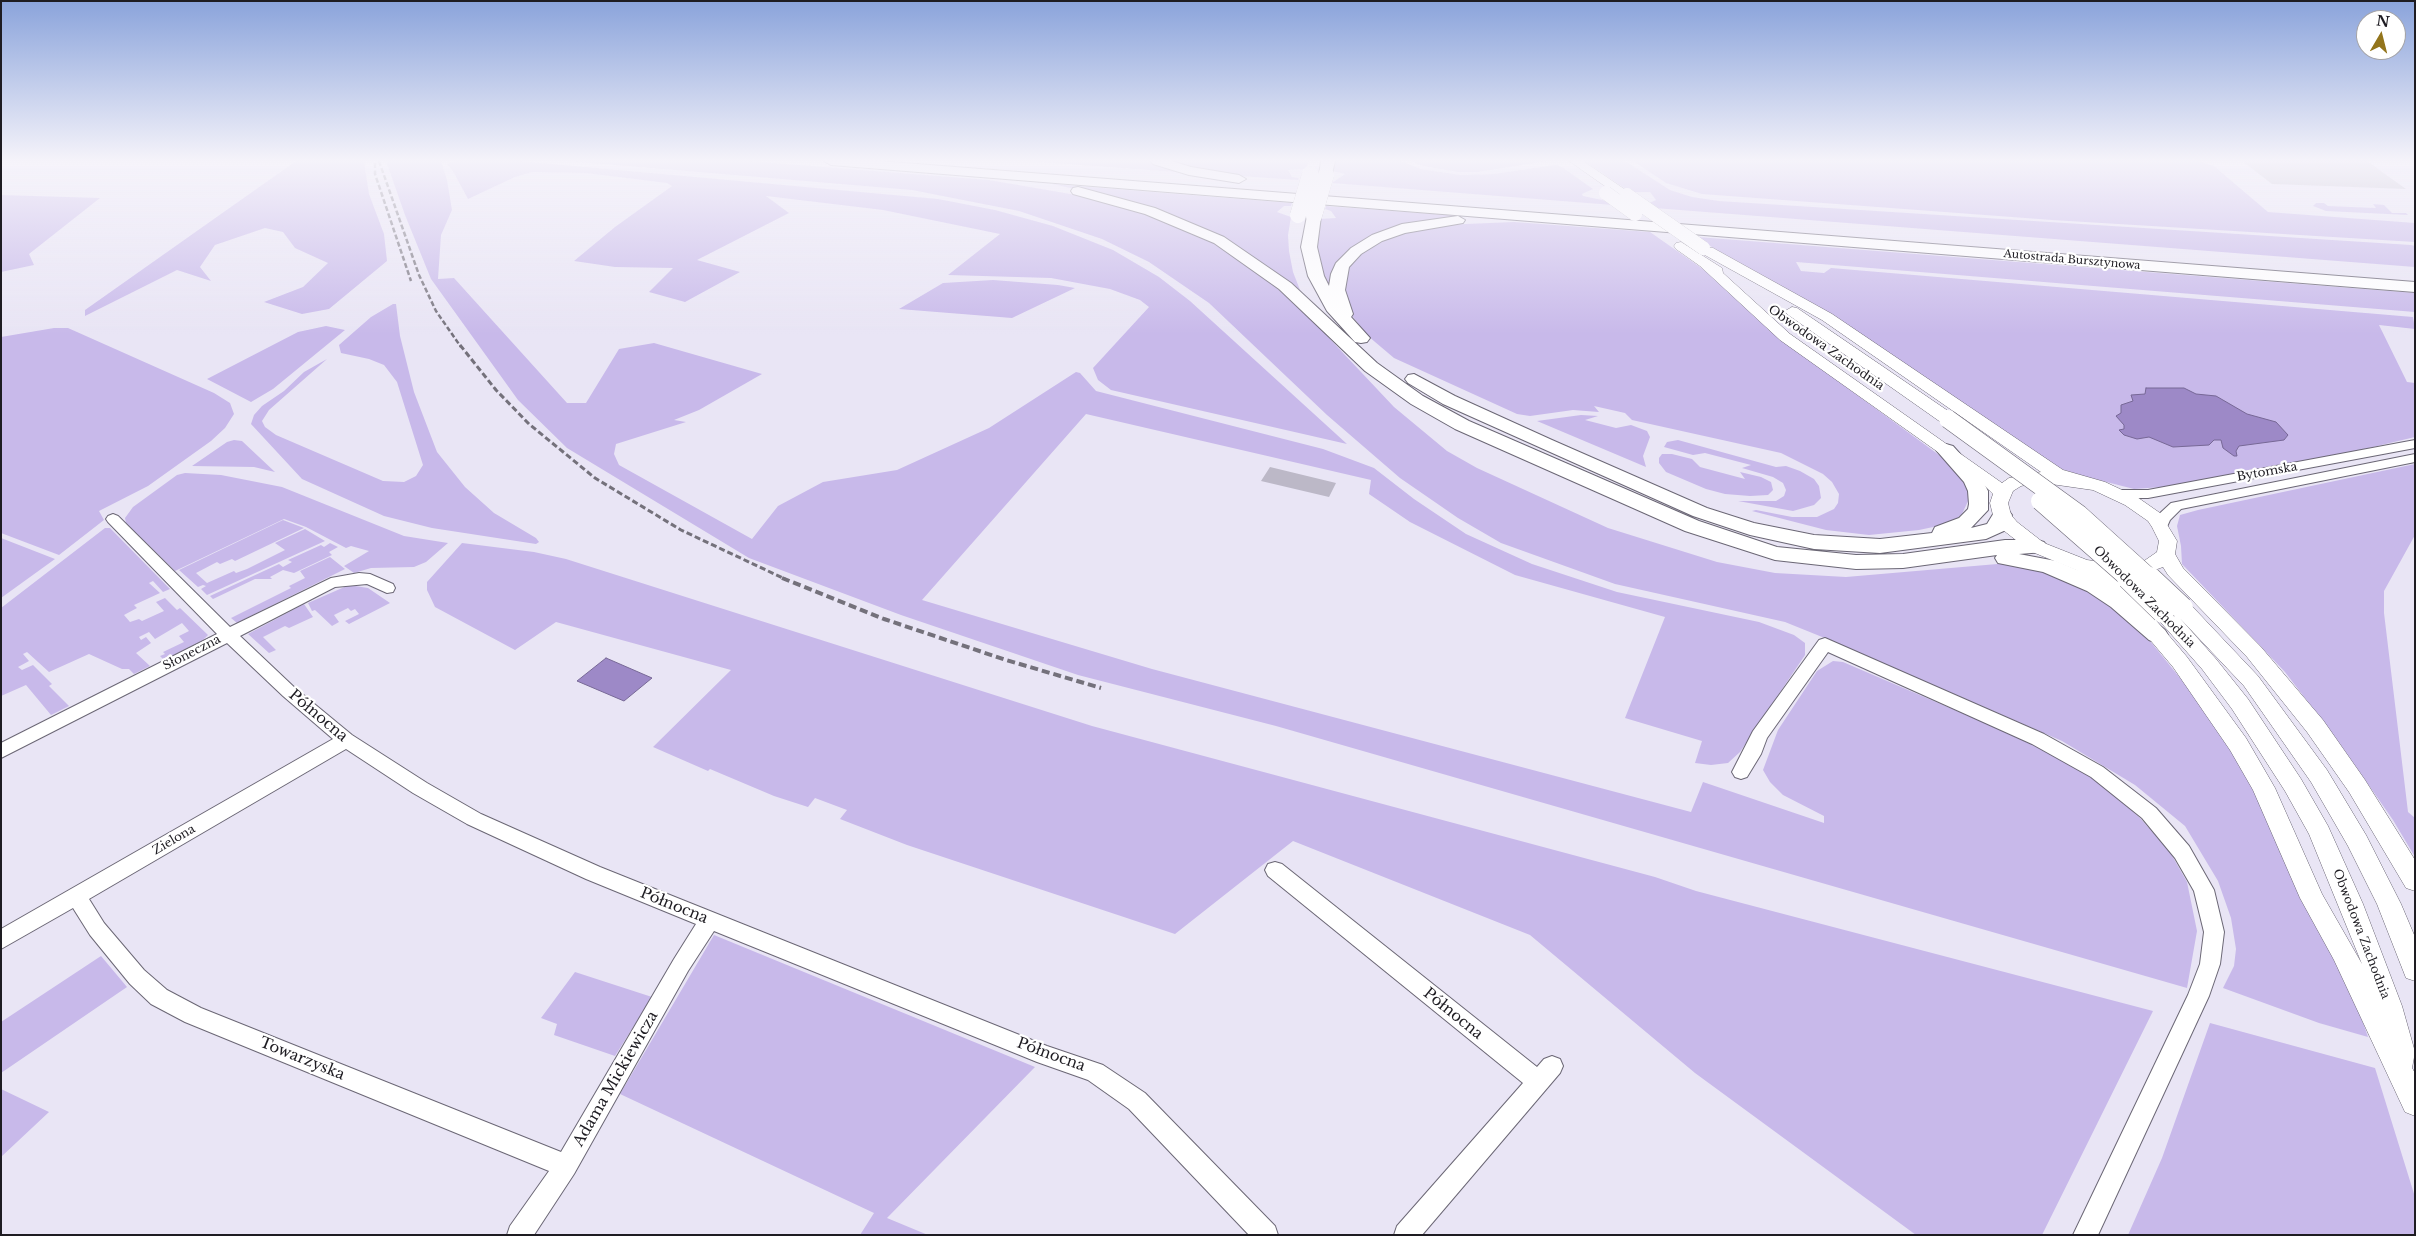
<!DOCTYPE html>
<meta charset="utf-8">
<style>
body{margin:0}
#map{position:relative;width:2416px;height:1236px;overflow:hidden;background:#e9e5f5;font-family:"Libre Baskerville",serif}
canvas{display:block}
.frame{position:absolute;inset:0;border:2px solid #1e1c22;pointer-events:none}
.north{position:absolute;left:2356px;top:10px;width:50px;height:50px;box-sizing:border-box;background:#fff;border:1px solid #a5a4a7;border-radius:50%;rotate:8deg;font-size:14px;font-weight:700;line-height:20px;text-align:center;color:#1e1c22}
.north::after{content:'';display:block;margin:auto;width:18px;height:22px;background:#93751c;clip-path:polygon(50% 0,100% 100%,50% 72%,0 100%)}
</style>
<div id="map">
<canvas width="2416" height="1236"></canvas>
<div class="frame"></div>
<div class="north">N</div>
</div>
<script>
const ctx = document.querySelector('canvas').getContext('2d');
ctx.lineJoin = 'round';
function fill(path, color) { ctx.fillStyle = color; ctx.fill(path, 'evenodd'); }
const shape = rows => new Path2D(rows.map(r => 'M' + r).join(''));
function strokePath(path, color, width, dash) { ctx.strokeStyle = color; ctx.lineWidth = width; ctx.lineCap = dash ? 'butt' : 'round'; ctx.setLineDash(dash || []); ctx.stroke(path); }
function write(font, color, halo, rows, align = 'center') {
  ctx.font = font + ' "Libre Baskerville",serif'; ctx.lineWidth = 4.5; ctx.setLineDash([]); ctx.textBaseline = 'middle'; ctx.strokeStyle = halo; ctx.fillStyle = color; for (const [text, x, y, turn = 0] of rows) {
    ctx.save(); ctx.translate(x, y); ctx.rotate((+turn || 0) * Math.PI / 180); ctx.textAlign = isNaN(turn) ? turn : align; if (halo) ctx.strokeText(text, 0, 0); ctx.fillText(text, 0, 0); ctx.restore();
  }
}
const green = shape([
 [296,161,364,161,369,194,384,234,387,261,329,309,302,314,264,302,303,287,328,263,295,248,283,232,265,228,215,245,200,267,211,281,177,270,85,316,85,310],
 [386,161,441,161,447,180,452,210,441,235,438,279,454,278,567,403,586,403,619,349,654,343,762,374,699,410,674,420,686,422,616,444,614,454,619,465,752,539,778,506,823,482,897,470,989,428,1076,372,1080,373,1096,391,1323,449,1374,468,1414,499,1466,534,1532,564,1617,592,1759,622,1794,635,1805,643,1805,655,1740,752,1728,763,1711,765,1695,763,1702,741,1625,718,1665,617,1515,575,1410,522,1369,494,1371,480,1086,414,922,600,1152,669,1691,812,1703,782,1824,823,1824,816,1783,795,1770,782,1763,770,1778,730,1817,671,1833,661,1843,662,2043,748,2096,779,2140,818,2170,852,2187,882,2197,931,2187,988,1276,726,1078,675,901,615,749,558,567,448,518,400,431,279,405,215],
 [455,161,519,161,938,199,995,210,1053,226,1113,250,1159,277,1190,301,1347,444,1111,390,1098,380,1093,368,1149,307,1140,300,1110,289,1051,278,948,275,1000,234,883,210,766,196,789,213,697,260,740,272,685,302,649,292,673,268,615,267,574,261,615,227,672,186,667,183,586,173,532,172,515,177,468,199,454,173,447,164],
 [568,161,748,161,989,180,1094,198,1158,218,1212,241,1242,259,1295,302,1394,407,1447,451,1477,468,1608,528,1717,562,1775,573,1846,577,2009,563,2028,566,2090,588,2146,636,2189,689,2234,756,2249,782,2356,1002,2368,1037,2319,1023,2223,988,2234,966,2236,949,2231,918,2218,881,2185,826,2135,785,2062,741,1837,643,1785,622,1615,584,1501,543,1458,518,1400,478,1327,415,1209,303,1149,262,1102,239,1019,211,912,190],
 [1028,161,1151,161,1176,171,1175,172],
 [1165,161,1309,161,1306,169,1288,170,1292,177,1299,178,1298,180,1224,175],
 [1333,161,1400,161,1421,169,1461,175,1493,174,1555,165,1562,167,1593,189,1582,194,1583,196,1607,201,1613,205,1332,183,1345,174,1332,171],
 [1411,161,1547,161,1478,172,1458,172,1423,166],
 [1584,161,1625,161,1670,190,1692,197,1719,201,2411,245,2415,246,2415,267,1654,208,1647,204,1656,200,1650,192,1630,192],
 [1633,161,2198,161,2214,166,2268,212,2415,223,2415,242,2052,220,1702,194,1666,183],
 [1052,184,1292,203,1291,206,1284,206,1277,212,1291,217,1288,235,1289,251,1293,272,1302,295,1245,252,1098,194],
 [1,195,100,198,29,254,34,265,1,272],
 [2316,203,2324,203,2328,206,2376,208,2373,204,2384,205,2392,213,2406,213,2408,215,2326,211,2313,206],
 [1326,206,1460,216,1413,223,1337,262,1330,280,1332,298,1323,281,1315,250,1318,219,1336,218,1331,211,1325,209],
 [1514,222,1650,232,1720,281,1756,318,1782,340,1950,463,1966,481,1969,499,1962,514,1952,523,1919,530,1869,535,1826,530,1752,511,1756,510,1792,517,1817,517,1834,509,1838,503,1839,494,1832,482,1823,474,1781,453,1632,420,1625,413,1594,406,1599,412,1573,410,1530,416,1517,414,1394,358,1368,336,1349,312,1343,293,1349,266,1356,257,1375,244,1397,234,1441,225],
 [1698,237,2415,293,2415,312,1796,262,1801,271,1824,273,1831,268,2413,317,2415,329,2379,325,2407,382,2415,383,2415,437,2331,457,2162,487,2134,489,2087,477,2055,467,1727,258],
 [993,280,1058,285,1075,288,1012,318,899,309,943,283],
 [393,304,396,304,400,336,414,392,437,452,465,487,494,513,536,538,539,542,536,544,432,528,384,516,302,479,251,424,254,415,262,406,284,391,304,372,327,359,269,410,262,421,265,427,276,435,383,481,404,482,416,476,423,465,397,382,384,365,369,359,341,353,339,345,371,317],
 [326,326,345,330,273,389,251,402,207,379,298,332],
 [54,328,68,328,214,393,230,403,234,414,225,428,211,441,148,486,99,511,104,520,59,555,1,533,1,337],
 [1581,415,1598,416,1585,420,1616,428,1631,425,1647,431,1650,437,1643,456,1646,467,1537,421],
 [234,440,242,441,275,472,254,467,192,466,227,442],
 [1678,440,1776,467,1786,466,1800,471,1814,479,1819,486,1821,498,1814,505,1793,511,1738,501,1776,501,1784,496,1786,490,1783,483,1773,477,1742,468,1751,465,1705,453,1693,455,1664,447,1667,442],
 [1662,454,1672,454,1692,459,1700,467,1745,479,1740,472,1761,477,1771,482,1773,490,1768,495,1750,496,1725,494,1706,489,1666,472,1659,463,1659,458],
 [2415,464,2415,535,2384,591,2384,613,2408,812,2415,818,2415,857,2393,820,2340,744,2285,672,2182,564,2181,546,2177,526,2180,515,2198,510],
 [185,473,221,475,282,487,404,536,448,543,426,562,414,567,371,568,354,573,344,566,369,551,351,546,346,548,306,527,284,519,175,571,126,523,125,518,133,507,177,475],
 [283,520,304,528,235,561,232,559,220,564,217,562,196,573,207,583,234,571,236,573,247,569,285,550,275,543,305,529,325,541,207,595,201,589,206,586,203,585,198,587,179,570],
 [105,528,110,528,170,589,163,592,153,581,149,583,160,593,134,605,137,608,124,615,130,622,139,619,142,621,164,611,156,602,165,598,177,610,180,608,208,635,203,640,164,660,160,656,165,654,163,652,184,642,179,636,189,631,182,623,155,639,149,632,139,637,141,640,146,637,151,643,136,653,150,666,134,674,129,669,122,669,89,654,49,672,27,652,23,654,29,661,18,667,22,670,33,665,52,684,49,686,69,706,51,715,26,685,1,696,1,608],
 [1,538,55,559,1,598],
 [330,543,338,547,329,552,332,555,294,573,283,570,270,577,272,579,255,579,213,599,210,596,279,564,283,567,292,562,288,560,321,545,324,547],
 [462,543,534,552,566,559,1092,726,1655,877,1696,891,2153,1011,2042,1235,1916,1235,1695,1073,1530,935,1293,841,1175,934,907,845,840,819,847,810,815,798,808,807,774,796,710,769,708,771,653,747,731,670,556,622,515,650,435,607,427,590,427,582],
 [330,557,345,569,237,623,231,618,291,588,289,586,305,578,300,571],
 [349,585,368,588,390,603,349,624,345,621,359,614,355,609,351,611,348,608,334,615,339,622,332,626,315,610,312,611,308,603],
 [304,604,313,617,289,628,285,626,263,637,276,650,269,653,248,634],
 [714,935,1035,1067,887,1218,928,1235,860,1235,874,1213,620,1094],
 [101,956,127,987,1,1073,1,1022],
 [575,972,652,997,615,1056,554,1035,557,1024,541,1018],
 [2210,1023,2375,1068,2415,1197,2415,1235,2128,1235,2162,1158],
 [1,1089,49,1112,1,1157]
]);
const water = shape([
 [2146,388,2184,388,2196,394,2216,396,2247,414,2276,422,2288,435,2284,440,2239,446,2236,451,2237,456,2234,456,2223,448,2221,440,2214,440,2209,445,2173,447,2149,437,2137,439,2124,435,2119,430,2124,429,2124,425,2116,416,2121,413,2121,405,2133,401,2131,395,2145,394,2146,388],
 [606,658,652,678,624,701,577,681,606,658]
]);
const building = shape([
 [2242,161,2367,161,2406,189,2272,184],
 [1270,467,1336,483,1329,497,1261,481]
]);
const minor = shape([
 [2415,440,2415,448,2148,498,2118,498,2111,494,2118,490,2148,490,2415,440],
 [2415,454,2415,462,2181,509,2170,520,2166,529,2156,529,2154,526,2158,515,2171,503,2415,454],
 [113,514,118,516,230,627,331,578,359,573,370,574,393,584,395,588,393,592,387,593,367,584,335,587,240,636,295,688,352,735,427,783,481,814,600,867,1047,1046,1103,1065,1145,1093,1275,1226,1278,1235,1249,1235,1129,1109,1088,1080,1037,1062,714,931,688,971,574,1174,534,1235,507,1235,510,1226,549,1171,185,1022,151,1004,130,984,90,935,73,908,1,949,1,929,333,739,283,696,227,643,1,758,1,743,217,634,108,522,106,519,108,516,113,514],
 [346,749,413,793,467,824,586,879,696,924,674,959,561,1152,201,1008,167,990,144,970,104,923,89,899,346,749],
 [1825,638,2044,734,2103,767,2156,808,2189,846,2214,890,2224,932,2220,964,2209,996,2098,1235,2073,1235,2188,995,2200,964,2204,932,2194,891,2175,858,2142,818,2091,777,2032,744,1828,652,1767,738,1761,754,1747,777,1741,779,1735,777,1732,772,1753,731,1819,640,1825,638],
 [1275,862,1282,864,1537,1067,1544,1059,1552,1056,1560,1059,1563,1066,1560,1073,1422,1235,1394,1235,1397,1226,1523,1083,1268,876,1265,870,1268,864,1275,862]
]);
const major = shape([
 [1569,161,1583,161,1633,195,1627,199,1622,198,1569,161],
 [1681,242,1722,268,1723,273,1790,334,2002,483,2009,478,2041,472,1822,320,1703,254,1701,251,1703,248,1713,248,1832,314,2063,470,2105,482,2137,497,2160,513,2177,541,2175,554,2183,568,2261,647,2323,720,2365,780,2415,860,2415,891,2406,888,2349,792,2307,732,2247,657,2168,575,2163,567,2149,572,2120,577,2112,576,2133,593,2187,657,2246,738,2275,788,2322,894,2362,964,2309,834,2285,791,2232,709,2202,669,2156,617,2153,612,2156,607,2163,605,2170,607,2216,659,2248,699,2301,779,2328,826,2363,904,2402,1006,2415,1052,2412,1068,2415,1073,2415,1116,2405,1112,2334,960,2300,898,2253,790,2230,750,2173,667,2119,603,2105,589,2076,570,2030,551,2003,530,1993,515,1990,503,1993,494,1983,484,1780,340,1700,266,1676,249,1674,246,1676,243,1681,242],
 [2037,482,2093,490,2125,505,2148,521,2152,527,2159,541,2157,552,2144,561,2120,565,2087,560,2044,543,2017,522,2011,515,2008,503,2013,491,2021,486,2037,482],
 [1792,307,1797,308,1954,415,1956,419,1954,423,1942,423,1787,314,1785,311,1792,307],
 [2182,601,2189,603,2258,676,2327,770,2366,835,2401,904,2415,937,2415,981,2406,978,2377,904,2348,846,2311,782,2244,686,2175,613,2172,608,2175,603,2182,601]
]);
const highway = shape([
 [824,161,879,161,2415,282,2415,292,831,165,824,161],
 [1151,161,1171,161,1191,167,1239,175,1246,179,1239,183,1189,175,1153,164,1151,161],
 [1321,161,1335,161,1331,178,1326,179,1319,175,1321,161],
 [1078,187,1155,208,1224,237,1291,283,1377,363,1423,396,1469,421,1699,521,1777,547,1856,555,1903,554,2005,540,2037,540,2044,542,2048,547,2044,552,2019,554,2056,561,2103,581,2127,597,2165,630,2168,635,2165,640,2157,643,2149,640,2111,607,2087,591,2043,572,1998,563,1995,558,1997,555,1903,568,1856,569,1775,560,1685,531,1455,429,1411,404,1365,371,1279,289,1214,243,1145,214,1073,194,1071,191,1073,188,1078,187],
 [1314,212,1321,216,1317,247,1324,276,1329,286,1331,274,1336,263,1351,248,1372,235,1402,224,1458,216,1465,220,1463,223,1405,233,1382,241,1361,254,1349,267,1345,290,1353,314,1351,317,1370,338,1367,342,1361,343,1355,342,1327,311,1308,276,1301,247,1307,216,1314,212],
 [1414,374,1455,396,1552,440,1707,508,1754,523,1814,535,1880,539,1932,533,1935,527,1959,518,1968,509,1969,504,1968,491,1964,482,1936,450,1939,446,1946,444,1953,446,1980,476,1988,491,1988,510,1971,528,1987,524,1995,511,2002,509,2009,511,2012,515,2006,530,1986,539,1880,553,1814,549,1750,535,1693,516,1443,404,1408,383,1405,379,1408,375,1414,374]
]);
const railFar2 = shape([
 [379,161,419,275,436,311,461,347],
 [375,163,375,174,411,281]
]);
const railFar1 = shape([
 [460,345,496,390,529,424,595,478,681,530,785,579]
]);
const rail = shape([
 [782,578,884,619,1006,660,1101,688]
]);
const majorBridgeFar2 = shape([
 [1606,193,1635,214],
 [1627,195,1703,248]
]);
const majorBridgeFar1 = shape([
 [1948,419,2079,514,2151,579],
 [2040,501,2129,579]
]);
const majorBridge = shape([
 [2128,578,2163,612],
 [2150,578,2182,608]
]);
const highwayBridge = shape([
 [1298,215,1310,174],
 [1314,216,1326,175]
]);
const farStreetnames = [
 ["Autostrada Bursztynowa",2072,260,5]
];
const streetNames = [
 ["Obwodowa Zachodnia",1826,348,35],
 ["Bytomska",2267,472,-10],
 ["Obwodowa Zachodnia",2144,597,45],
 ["Słoneczna",192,653,-27],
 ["Zielona",174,840,-30],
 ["Obwodowa Zachodnia",2361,934,69]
];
const nearStreetnames = [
 ["Północna",318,716,40],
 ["Północna",674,906,22],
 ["Północna",1453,1014,39],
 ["Północna",1051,1055,20],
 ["Towarzyska",302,1059,22],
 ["Adama Mickiewicza",616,1079,-60]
];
fill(green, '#c8b9ea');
fill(water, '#9d89c7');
strokePath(water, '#776896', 1);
fill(building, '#bcb8c7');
strokePath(minor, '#6b6775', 2);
strokePath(major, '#6b6775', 1);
strokePath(highway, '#6b6775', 2);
fill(minor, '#fff');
fill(major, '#fff');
fill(highway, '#fff');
strokePath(railFar2, '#74717b', 2.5, [5, 2.5]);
strokePath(railFar1, '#74717b', 3, [6, 3]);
strokePath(rail, '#74717b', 4, [8, 4]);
strokePath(majorBridgeFar2, '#6b6775', 14, []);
strokePath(majorBridgeFar1, '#6b6775', 19, []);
strokePath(majorBridge, '#6b6775', 23, []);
strokePath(highwayBridge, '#6b6775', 16, []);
strokePath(majorBridgeFar2, '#fff', 14);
strokePath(majorBridgeFar1, '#fff', 18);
strokePath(majorBridge, '#fff', 22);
strokePath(highwayBridge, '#fff', 16);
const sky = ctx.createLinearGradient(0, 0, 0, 334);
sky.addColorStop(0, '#8aa3db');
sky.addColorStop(0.48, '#f5f3fa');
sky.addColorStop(1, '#f5f3fa00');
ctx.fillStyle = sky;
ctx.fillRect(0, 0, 2416, 334);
write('11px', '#1e1c22', '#fff', farStreetnames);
write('12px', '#1e1c22', '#fff', streetNames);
write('15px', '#1e1c22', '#fff', nearStreetnames);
</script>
